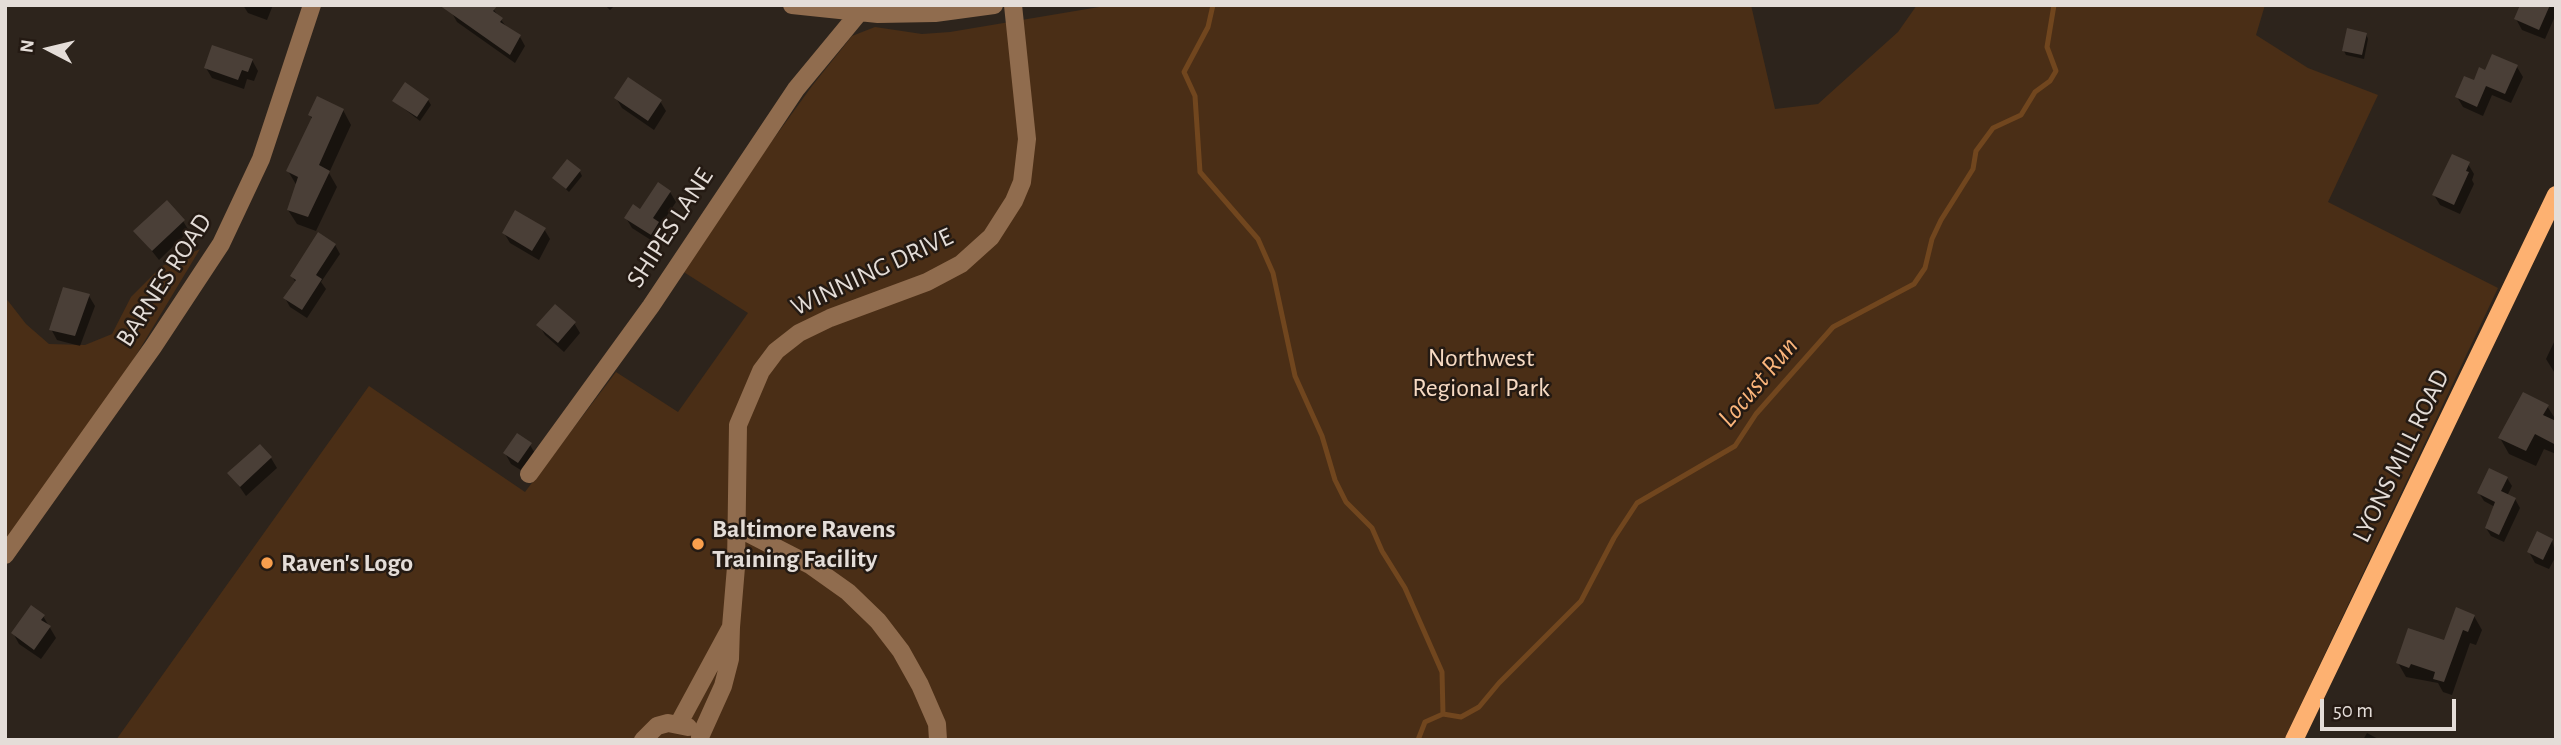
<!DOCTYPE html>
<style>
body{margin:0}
#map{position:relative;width:2561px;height:745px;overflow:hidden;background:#2d241c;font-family:"Alegreya Sans",sans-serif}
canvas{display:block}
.frame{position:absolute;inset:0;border:7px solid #e4ddd8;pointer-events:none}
.north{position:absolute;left:14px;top:14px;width:70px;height:70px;-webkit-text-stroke:5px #241a13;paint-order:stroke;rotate:277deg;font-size:19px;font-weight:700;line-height:28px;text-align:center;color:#e4ddd8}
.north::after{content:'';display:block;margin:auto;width:24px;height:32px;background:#e4ddd8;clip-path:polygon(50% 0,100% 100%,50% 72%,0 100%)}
.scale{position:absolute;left:2320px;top:699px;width:136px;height:32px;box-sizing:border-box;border:4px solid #e4ddd8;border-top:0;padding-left:9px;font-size:21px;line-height:24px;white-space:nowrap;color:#e4ddd8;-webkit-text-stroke:5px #241a13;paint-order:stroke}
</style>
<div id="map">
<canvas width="2561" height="745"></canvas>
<div class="frame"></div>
<div class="north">N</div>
<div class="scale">50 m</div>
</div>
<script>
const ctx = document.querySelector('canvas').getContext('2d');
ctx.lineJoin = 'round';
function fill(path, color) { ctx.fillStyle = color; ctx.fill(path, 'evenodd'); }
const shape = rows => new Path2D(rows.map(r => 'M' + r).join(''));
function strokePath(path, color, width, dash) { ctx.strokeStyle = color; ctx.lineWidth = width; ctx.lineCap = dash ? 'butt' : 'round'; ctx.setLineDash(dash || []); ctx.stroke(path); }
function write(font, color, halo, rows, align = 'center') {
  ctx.font = font + ' "Alegreya Sans",sans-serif'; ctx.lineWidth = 5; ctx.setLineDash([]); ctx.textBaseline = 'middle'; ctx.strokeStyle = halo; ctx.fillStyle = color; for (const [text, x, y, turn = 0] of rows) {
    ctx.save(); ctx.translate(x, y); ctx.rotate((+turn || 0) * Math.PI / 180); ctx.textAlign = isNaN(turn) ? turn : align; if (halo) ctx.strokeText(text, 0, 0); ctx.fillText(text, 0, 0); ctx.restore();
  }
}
const green = shape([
 [1111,5,1751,5,1775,109,1818,104,1898,32,1917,5,2265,5,2256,35,2308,68,2378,95,2328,202,2498,288,2284,740,116,740,369,386,525,492,616,372,678,412,748,313,679,269,812,86,852,36,875,27,922,34,950,32],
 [200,249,129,367,5,544,5,297,26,324,49,344,85,345,112,334,131,297,162,266]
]);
const shadow = shape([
 [243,5,273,5,267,20,248,13],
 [605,5,615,5,610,10],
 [2522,5,2556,5,2556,14,2545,39,2522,30,2516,19],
 [494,10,507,28,520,37,525,46,515,63,457,22,452,13],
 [2366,34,2368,39,2364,59,2346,55,2344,51],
 [252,60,258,71,254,81,247,79,244,89,212,78,206,68],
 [2517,67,2523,77,2511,103,2492,95,2483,116,2463,107,2457,97,2486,72],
 [616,98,660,101,666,111,654,130,622,108],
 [428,100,431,105,420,121,394,101],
 [343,110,351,125,329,173,337,187,316,231,297,224,288,210,297,186,288,171,312,120,310,115],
 [2468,164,2474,174,2472,180,2474,184,2460,214,2440,205,2434,195],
 [580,172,582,176,569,192,554,178],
 [670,192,676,202,660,226,664,233,657,244,632,228,626,218],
 [183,221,189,231,159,260,136,231],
 [544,229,550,239,539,260,510,243,504,233],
 [335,245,340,254,321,282,326,289,307,318,290,307,285,298,296,283,292,276],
 [89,296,95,306,80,346,57,340,51,329],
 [574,323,580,333,564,352,545,335,539,325],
 [2556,338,2556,375,2546,359],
 [2547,406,2556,420,2556,454,2544,449,2536,466,2509,454,2500,438],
 [530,445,536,455,524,472,511,464,505,453],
 [271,458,277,468,246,496,230,473],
 [2507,478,2512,486,2507,496,2515,499,2520,508,2504,542,2491,536,2486,528,2495,507,2484,501,2479,493],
 [2552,540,2556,556,2549,569,2535,563,2529,552],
 [43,616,56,638,41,659,19,644,13,633],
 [2474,616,2482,630,2476,645,2470,643,2452,695,2443,692,2438,683,2406,677,2398,663,2445,642],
 [2367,733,2380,740,2363,740]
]);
const stream = shape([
 [1213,5,1208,27,1184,72,1195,96,1200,172,1258,239,1273,273,1295,376,1322,436,1335,480,1346,502,1372,528,1382,551,1405,588,1442,672,1443,714],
 [1418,740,1425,722,1443,714,1461,717,1479,707,1499,683,1581,601,1614,538,1637,503,1735,446,1756,414,1833,327,1914,284,1925,268,1932,239,1941,220,1973,169,1976,151,1993,128,2021,115,2035,92,2050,81,2056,71,2047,47,2054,5]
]);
const building = shape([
 [439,5,498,5,493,11,503,18,500,22,521,35,510,55],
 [2520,5,2550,5,2539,30,2514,19],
 [2347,28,2367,33,2362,55,2342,51],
 [212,45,253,59,248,72,242,70,238,80,204,68],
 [2492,54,2518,65,2505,94,2486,86,2477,107,2455,97,2464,76,2474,80,2479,67,2485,70],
 [628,77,662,100,648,121,614,98],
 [405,82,429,99,417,117,392,101],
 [317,96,344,109,319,165,330,171,308,217,287,210,298,177,286,171,312,117,308,115],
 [2452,154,2470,162,2466,171,2469,172,2454,205,2432,195],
 [567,159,581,170,566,189,552,178],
 [658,182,671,191,653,218,659,222,651,235,624,218,633,204,640,209],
 [167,200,185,220,152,251,133,231],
 [515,210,546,228,532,251,502,233],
 [318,232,336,244,316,275,322,279,302,310,283,298,296,280,290,276],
 [63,287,90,294,75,336,49,330],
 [555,304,576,322,558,343,536,325],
 [2523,392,2549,405,2543,415,2556,421,2556,445,2535,434,2526,451,2498,438],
 [517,433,532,443,518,463,503,453],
 [260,444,272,457,240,487,227,473],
 [2489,468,2508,477,2501,491,2516,498,2499,535,2485,528,2495,502,2477,493],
 [2537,531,2553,539,2543,560,2527,552],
 [31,605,45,615,41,620,51,626,34,650,11,633],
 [2456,607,2475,615,2468,632,2463,630,2444,682,2433,679,2435,672,2411,664,2409,668,2396,663,2408,628,2444,640]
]);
const minor = shape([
 [792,5,878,14,935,13,994,5],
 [529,474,651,306,796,89,858,14],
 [736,527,810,565,848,592,878,621,901,651,920,685,937,724,938,740],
 [5,555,153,347,221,244,261,159,312,5],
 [731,627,736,567,738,425,761,371,776,351,799,333,830,318,927,282,961,264,991,237,1014,201,1022,182,1027,139,1013,5],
 [679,723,731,627,730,659,723,686,700,737],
 [643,740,657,726,668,723,688,727]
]);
const major = shape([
 [2294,740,2556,195]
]);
const markers = [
 [698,544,7,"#f99f4d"],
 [267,563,7,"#f99f4d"]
];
const streetNames = [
 ["SHIPES LANE",670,228,-57],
 ["WINNING DRIVE",872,272,-25],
 ["BARNES ROAD",164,280,-57],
 ["LYONS MILL ROAD",2401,456,-64]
];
const parkNames = [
 ["Northwest",1481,358],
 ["Regional Park",1481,388]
];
const poiNames = [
 ["Baltimore Ravens",712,529],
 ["Training Facility",712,559],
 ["Raven's Logo",281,563]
];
const waterNames = [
 ["Locust Run",1758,382,-50]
];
fill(green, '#4a2e16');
fill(shadow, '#0007');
strokePath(stream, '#71461e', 5);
fill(building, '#4a3f37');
strokePath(minor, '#906c4e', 18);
strokePath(major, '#fdb171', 18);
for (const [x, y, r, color] of markers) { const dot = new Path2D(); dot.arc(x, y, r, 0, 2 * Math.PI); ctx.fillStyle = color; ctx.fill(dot); strokePath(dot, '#241a13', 2.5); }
write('26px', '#e4ddd8', '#241a13', streetNames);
write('26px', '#f7dac3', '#241a13', parkNames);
write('bold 26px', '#e4ddd8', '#241a13', poiNames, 'left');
write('italic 28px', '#fbb57b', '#241a13', waterNames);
</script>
